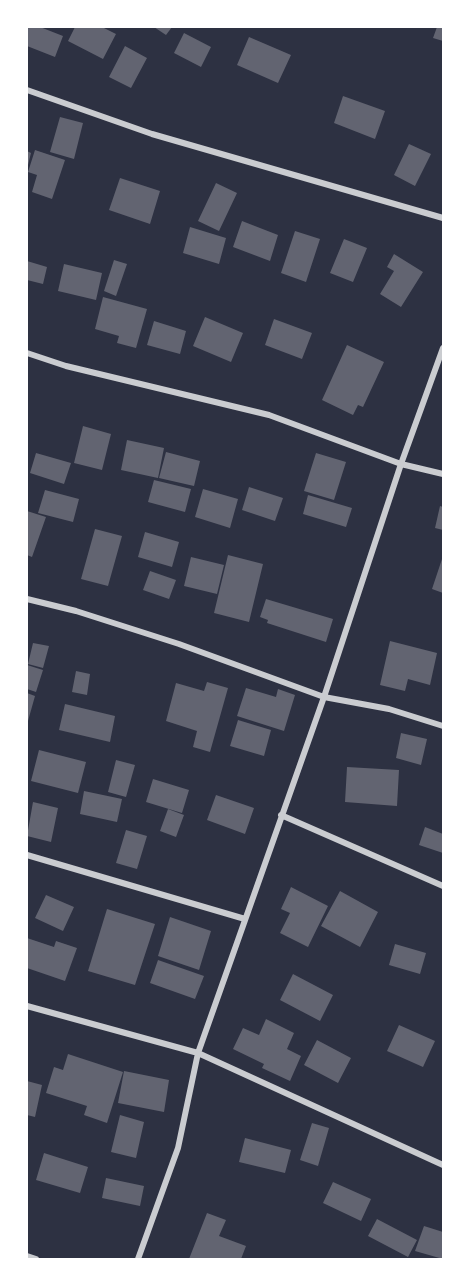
<!DOCTYPE html>
<style>
body{margin:0}
#map{position:relative;width:470px;height:1286px;overflow:hidden;background:#2d3142;font-family:Cabin,sans-serif}
canvas{display:block}
.frame{position:absolute;inset:0;border:28px solid #fff;pointer-events:none}
</style>
<div id="map">
<canvas width="470" height="1286"></canvas>
<div class="frame"></div>
</div>
<script>
const ctx = document.querySelector('canvas').getContext('2d');
ctx.lineJoin = 'round';
function fill(path, color) { ctx.fillStyle = color; ctx.fill(path, 'evenodd'); }
const shape = rows => new Path2D(rows.map(r => 'M' + r).join(''));
function strokePath(path, color, width, dash) { ctx.strokeStyle = color; ctx.lineWidth = width; ctx.lineCap = dash ? 'butt' : 'round'; ctx.setLineDash(dash || []); ctx.stroke(path); }
const building = shape([
 [27,27,40,27,63,36,55,57,27,46],
 [75,27,102,27,116,34,103,59,68,41],
 [154,27,172,27,166,35],
 [437,27,443,27,443,41,433,38],
 [184,33,211,47,201,67,174,53],
 [249,37,291,55,278,83,237,65],
 [125,46,147,58,131,88,109,77],
 [343,96,385,111,375,139,334,123],
 [60,117,83,123,74,159,50,152],
 [409,144,431,154,415,186,394,175],
 [35,150,65,160,52,199,32,192,37,175,28,172],
 [27,151,31,153,28,165,27,165],
 [120,178,160,191,150,224,109,210],
 [216,183,237,193,219,231,198,221],
 [242,221,278,235,270,261,233,247],
 [190,227,226,238,219,264,183,253],
 [295,231,320,239,306,282,281,273],
 [344,239,367,248,353,282,330,273],
 [394,254,423,272,401,307,380,294,394,271,387,267],
 [114,260,127,264,116,296,104,291],
 [27,261,47,267,43,284,27,280],
 [64,264,102,273,96,300,58,291],
 [103,297,147,309,136,348,117,343,119,336,95,329],
 [205,317,243,333,231,362,193,346],
 [274,319,312,333,302,359,265,345],
 [154,321,186,331,180,354,147,345],
 [347,345,384,362,363,407,358,405,353,415,322,400],
 [83,426,111,434,102,470,74,463],
 [127,440,164,448,158,478,121,470],
 [166,452,200,461,194,486,159,478],
 [36,453,71,463,64,484,30,473],
 [316,453,346,462,334,500,304,491],
 [154,480,191,489,185,512,148,502],
 [249,487,283,498,275,521,242,510],
 [203,489,238,499,230,528,195,517],
 [45,490,79,499,73,522,38,513],
 [308,495,352,508,346,527,303,514],
 [440,506,443,507,443,530,435,528],
 [27,511,46,517,32,557,27,555],
 [95,529,122,536,108,586,81,579],
 [145,532,179,542,172,567,138,557],
 [228,555,263,564,249,622,214,613],
 [443,556,443,593,432,589],
 [191,557,224,565,217,594,184,586],
 [150,571,176,580,169,599,143,590],
 [266,599,333,619,326,642,267,623,268,620,260,617],
 [390,641,437,653,430,685,408,679,405,691,380,685],
 [33,643,49,646,43,668,28,664],
 [27,665,43,670,36,692,27,689],
 [76,671,90,674,87,695,72,692],
 [207,682,228,688,210,752,193,747,197,731,166,721,176,683,204,691],
 [246,688,276,697,278,689,295,695,284,731,237,716],
 [27,693,35,696,28,721,27,720],
 [65,704,115,716,110,742,59,730],
 [238,720,271,730,264,756,230,746],
 [401,733,427,739,421,765,396,758],
 [39,750,86,762,78,793,31,781],
 [116,760,135,765,126,797,108,792],
 [347,767,399,770,397,806,345,802],
 [153,779,189,790,182,813,146,802],
 [84,791,122,799,117,822,80,814],
 [216,795,254,808,245,834,207,820],
 [33,802,58,808,51,842,27,836],
 [168,809,184,815,176,837,160,831],
 [425,827,443,834,443,853,419,845],
 [126,830,147,836,137,869,116,863],
 [291,887,328,906,308,947,280,933,290,913,281,909],
 [340,891,378,912,360,947,321,926],
 [46,895,74,907,63,931,35,918],
 [107,909,155,924,135,985,88,971],
 [170,917,211,931,199,970,158,956],
 [27,938,54,947,56,941,77,948,65,981,27,968],
 [395,944,426,953,420,974,389,965],
 [158,960,204,976,195,999,150,983],
 [293,974,333,995,320,1021,280,1000],
 [266,1019,294,1033,287,1049,301,1056,290,1081,262,1068,264,1064,233,1049,243,1028,259,1035],
 [399,1025,435,1041,423,1067,387,1051],
 [317,1040,351,1058,338,1083,304,1065],
 [68,1054,123,1072,107,1123,84,1115,87,1106,46,1093,54,1067,63,1070],
 [124,1071,169,1080,164,1112,118,1103],
 [27,1081,42,1085,35,1117,27,1115],
 [120,1115,144,1122,136,1158,111,1152],
 [312,1123,329,1128,318,1166,300,1160],
 [245,1138,291,1150,285,1173,239,1162],
 [44,1153,88,1167,80,1193,36,1180],
 [106,1178,144,1186,140,1206,102,1198],
 [333,1182,371,1199,361,1221,323,1203],
 [207,1213,226,1220,219,1236,246,1246,241,1259,189,1259],
 [377,1219,417,1240,408,1257,368,1236],
 [424,1226,443,1232,443,1259,415,1251]
]);
const minor = shape([
 [27,90,152,134,443,218],
 [27,353,66,366,269,415,401,464,443,474],
 [27,599,76,611,179,644,324,697,389,709,443,726],
 [281,815,443,886],
 [27,855,245,919],
 [27,1006,198,1053,443,1165],
 [27,1256,36,1259],
 [138,1259,178,1148,198,1053,324,697,401,464,443,348]
]);
fill(building, '#626471');
strokePath(minor, '#caccd0', 6);
</script>
